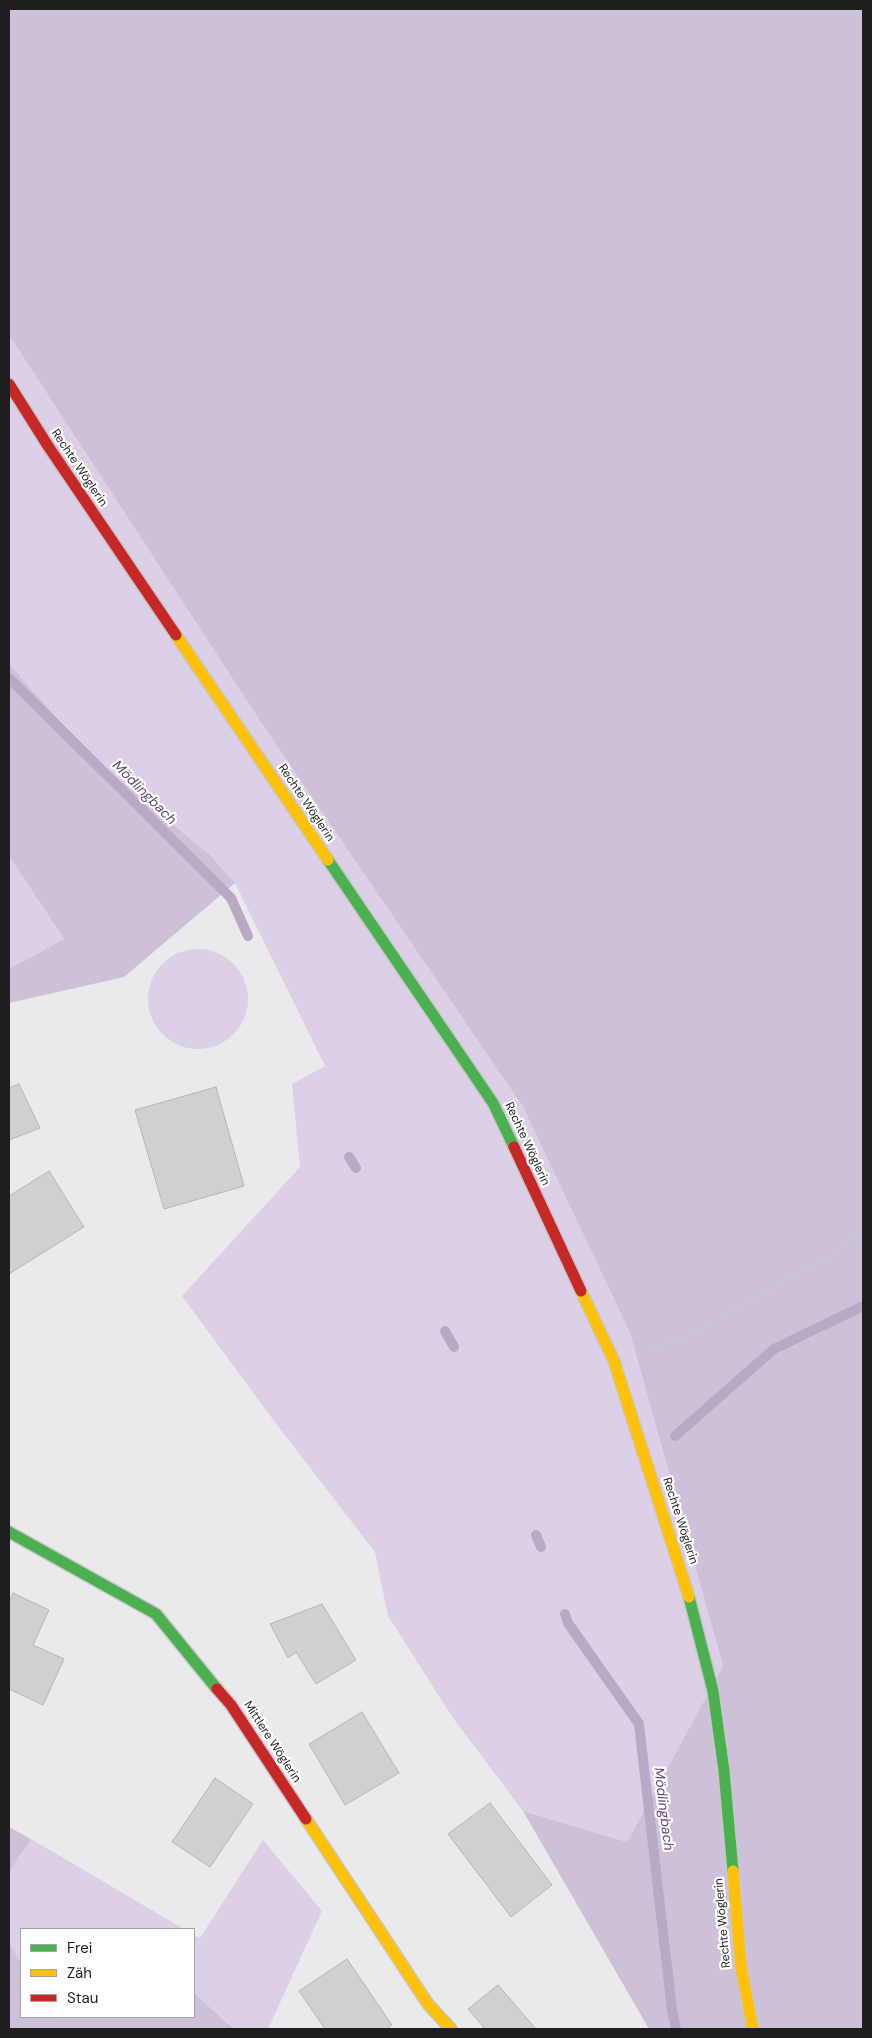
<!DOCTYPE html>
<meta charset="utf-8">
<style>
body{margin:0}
#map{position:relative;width:872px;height:2038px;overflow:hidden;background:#eae9eb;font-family:"DM Sans",sans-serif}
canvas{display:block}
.frame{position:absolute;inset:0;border:10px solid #1e1d1f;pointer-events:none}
.legend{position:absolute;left:20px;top:1928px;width:175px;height:90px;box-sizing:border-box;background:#fff;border:1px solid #a5a5a5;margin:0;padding:6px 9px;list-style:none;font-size:15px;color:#1e1d1f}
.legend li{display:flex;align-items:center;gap:10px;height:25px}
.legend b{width:25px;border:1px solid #a5a5a5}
</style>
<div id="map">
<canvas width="872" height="2038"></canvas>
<div class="frame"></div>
<ul class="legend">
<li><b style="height:6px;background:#4caf50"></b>Frei</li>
<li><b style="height:6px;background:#ffc107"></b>Zäh</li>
<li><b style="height:6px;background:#c62828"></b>Stau</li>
</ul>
</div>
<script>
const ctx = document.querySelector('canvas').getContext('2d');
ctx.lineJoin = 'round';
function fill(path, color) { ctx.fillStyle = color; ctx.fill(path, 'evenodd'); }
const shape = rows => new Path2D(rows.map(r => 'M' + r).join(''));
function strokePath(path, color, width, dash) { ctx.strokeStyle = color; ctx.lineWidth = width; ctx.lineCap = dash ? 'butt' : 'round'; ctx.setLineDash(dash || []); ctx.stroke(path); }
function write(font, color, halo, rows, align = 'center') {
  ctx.font = font + ' "DM Sans",sans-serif'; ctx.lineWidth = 4.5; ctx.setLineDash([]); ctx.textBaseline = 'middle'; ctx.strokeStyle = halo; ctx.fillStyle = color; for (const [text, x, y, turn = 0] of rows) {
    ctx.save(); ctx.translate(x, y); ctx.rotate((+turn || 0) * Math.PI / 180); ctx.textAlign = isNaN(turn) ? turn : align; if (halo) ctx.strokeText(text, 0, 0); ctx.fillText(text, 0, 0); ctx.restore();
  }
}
const green = shape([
 [9,335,262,724,523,1107,630,1333,723,1666,627,1842,523,1811,453,1718,388,1616,375,1552,274,1421,182,1296,300,1167,292,1084,325,1066,235,883,210,855,90,755,9,664],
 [9,856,64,939,9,969],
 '148 999a50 50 0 1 1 100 0a50 50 0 1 1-100 0Z',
 [31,1839,184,1929,21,1929,21,1962,9,1944,9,1872],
 [263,1840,322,1911,268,2029,234,2029,194,1993,194,1935,200,1938]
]);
const forest = shape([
 [9,9,863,9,863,2029,649,2029,523,1811,627,1842,723,1666,630,1333,523,1107,262,724,9,335],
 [9,664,90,755,210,855,235,883,124,977,9,1003,9,969,64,939,9,856],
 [9,1827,31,1839,9,1872],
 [9,1944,21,1962,21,2017,194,2017,194,1993,234,2029,9,2029]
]);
const stream = shape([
 [9,678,231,898,248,936],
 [349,1157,356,1168],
 [445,1331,454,1347],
 [675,1436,774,1349,863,1306],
 [536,1535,541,1547],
 [565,1614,568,1623,639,1724,672,2010,676,2029]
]);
const building = shape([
 [19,1084,40,1128,9,1140,9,1088,19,1084],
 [216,1087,244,1186,164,1209,135,1110,216,1087],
 [49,1171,84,1227,9,1274,9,1196,49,1171],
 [13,1593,49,1610,33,1645,64,1659,43,1705,9,1689,9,1603,13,1593],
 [322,1604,356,1660,316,1684,296,1652,288,1658,270,1624,322,1604],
 [362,1712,399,1773,345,1805,309,1744,362,1712],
 [215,1778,253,1804,210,1867,172,1842,215,1778],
 [490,1803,552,1885,511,1917,448,1834,490,1803],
 [347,1959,392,2025,387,2029,325,2029,299,1991,347,1959],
 [498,1985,536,2029,485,2029,468,2009,498,1985]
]);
const path = shape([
 [643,1352,680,1340,831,1255,863,1232]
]);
const fast = shape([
 [328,860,493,1103,514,1147],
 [9,1532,156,1614,217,1689],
 [689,1597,713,1691,724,1771,733,1871]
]);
const slow = shape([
 [176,635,328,860],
 [581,1291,614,1361,689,1597],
 [306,1819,428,2004,451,2029],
 [733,1871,741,1967,753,2029]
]);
const jam = shape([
 [9,384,48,446,176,635],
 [514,1147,581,1291],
 [217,1689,231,1705,306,1819]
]);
const streetNames = [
 ["Rechte Wöglerin",79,468,56],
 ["Rechte Wöglerin",306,803,56],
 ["Rechte Wöglerin",527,1144,65],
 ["Rechte Wöglerin",680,1521,72],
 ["Mittlere Wöglerin",272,1742,57],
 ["Rechte Wöglerin",723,1923,-95]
];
const waterNames = [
 ["Mödlingbach",144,793,45],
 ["Mödlingbach",663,1809,83]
];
fill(green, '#dbd0e8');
fill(forest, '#cdc1da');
strokePath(stream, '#b8a9c7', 10);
fill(building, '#d0cfd1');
strokePath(building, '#b6b5b7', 1);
strokePath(fast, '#c8c7c9', 14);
strokePath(slow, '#c8c7c9', 14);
strokePath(jam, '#c8c7c9', 14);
strokePath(path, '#c9c8c9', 3, [4, 2.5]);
strokePath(fast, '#4caf50', 11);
strokePath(slow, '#ffc107', 11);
strokePath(jam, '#c62828', 11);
write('12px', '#1e1d1f', '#fff', streetNames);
write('italic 14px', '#63467f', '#fff', waterNames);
</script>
